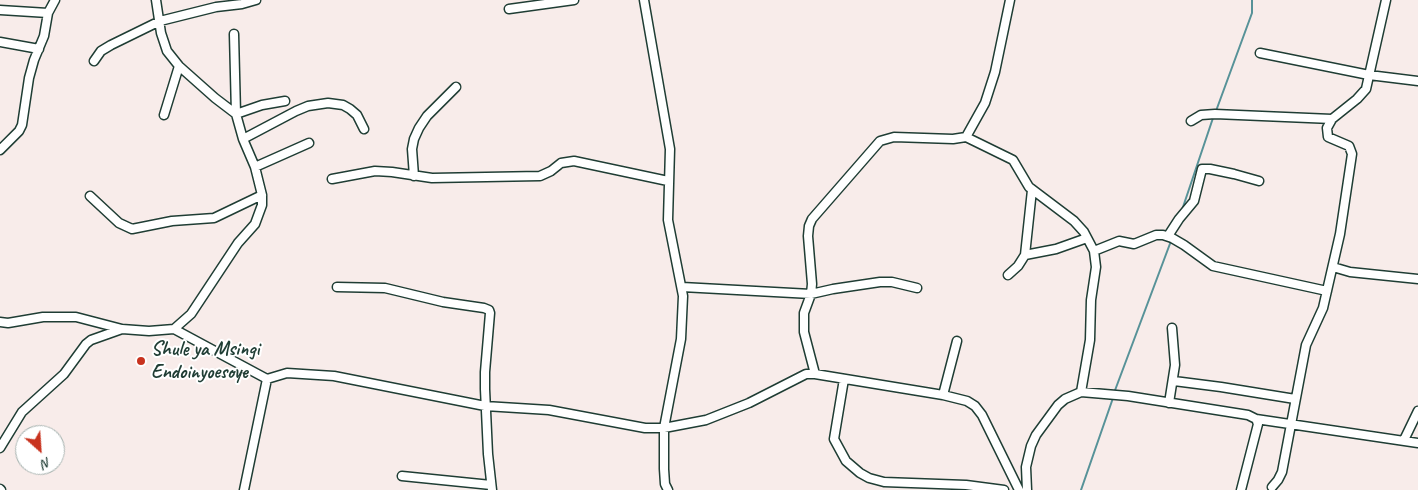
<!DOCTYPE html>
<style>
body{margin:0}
#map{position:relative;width:1418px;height:490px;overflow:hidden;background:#f8ecea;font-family:Caveat,sans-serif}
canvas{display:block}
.north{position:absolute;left:15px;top:425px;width:50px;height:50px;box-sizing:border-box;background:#fff;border:1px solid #a5b1ae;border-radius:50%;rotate:154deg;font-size:14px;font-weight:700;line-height:20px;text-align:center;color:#1f3d34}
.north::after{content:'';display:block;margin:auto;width:18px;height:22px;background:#c8321e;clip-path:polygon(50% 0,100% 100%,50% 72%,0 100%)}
</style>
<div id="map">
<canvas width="1418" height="490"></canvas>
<div class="north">N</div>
</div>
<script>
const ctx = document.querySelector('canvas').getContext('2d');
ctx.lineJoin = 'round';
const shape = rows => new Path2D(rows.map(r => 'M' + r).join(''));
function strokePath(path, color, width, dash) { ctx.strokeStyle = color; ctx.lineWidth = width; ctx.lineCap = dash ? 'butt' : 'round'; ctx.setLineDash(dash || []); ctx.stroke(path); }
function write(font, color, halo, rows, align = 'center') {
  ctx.font = font + ' Caveat,sans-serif'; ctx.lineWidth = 4; ctx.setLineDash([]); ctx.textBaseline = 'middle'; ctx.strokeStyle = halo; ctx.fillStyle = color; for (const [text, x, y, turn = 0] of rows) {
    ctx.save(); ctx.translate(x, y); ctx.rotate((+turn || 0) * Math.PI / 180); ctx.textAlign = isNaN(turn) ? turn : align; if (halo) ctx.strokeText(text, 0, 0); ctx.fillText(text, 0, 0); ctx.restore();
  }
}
const stream = shape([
 [1216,111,1252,13,1252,0],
 [1182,210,1214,115],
 [1114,393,1171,241],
 [1081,490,1113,398]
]);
const minor = shape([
 [156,0,161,33,167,51,179,66,215,98,236,114,262,105,285,101],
 [644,0,670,149,668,220,683,296,681,339,664,428,664,469,665,484,668,490],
 [509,9,574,0],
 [0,10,48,13],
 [0,42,39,49],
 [1260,53,1369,75,1418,81],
 [94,61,101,51,111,45,160,21,216,7,242,4,256,0],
 [164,115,179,66],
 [1191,121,1201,115,1215,114,1332,119],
 [966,137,1013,160,1029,187,1074,221,1084,232,1094,251,1096,267,1091,300,1090,340,1081,392],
 [243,139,296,111,308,106,328,103,343,105,350,109,357,115,364,129],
 [0,150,19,131,22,125,29,78,34,60,44,36,48,13,55,0],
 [255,167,309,143],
 [414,176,412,149,414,139,419,128,427,116,456,87],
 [332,179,375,171,392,172,432,178,540,176,551,171,561,163,574,161,668,181],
 [90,196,119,223,132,229,172,221,214,218,262,195],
 [1168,236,1179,219,1194,201,1202,169,1210,169,1234,174,1259,181],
 [1094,251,1119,241,1134,244,1156,235,1163,235,1172,238,1184,245,1213,266,1327,291],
 [1025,255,1056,249,1087,238],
 [1333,267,1350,272,1418,279],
 [1008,275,1018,266,1025,255,1032,190],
 [337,287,385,288,443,302,484,308,489,310,490,313,485,372,485,389,488,454,492,490],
 [682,287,811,294,833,289,880,282,892,282,917,288],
 [0,322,8,323,43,317,76,317,122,329,149,331,174,329,267,379,287,373,334,376,485,406,549,410,645,428,664,428,706,420,749,403,806,374,815,374,943,395,967,401,975,406,982,415,1019,490],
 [174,329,191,314,238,243,255,224,262,205,262,195,255,167,243,139,236,114,234,34],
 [815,374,804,332,804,313,811,294,812,284,808,236,809,226,812,219,880,141,894,137,953,139,966,137,985,103,995,72,1010,0],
 [844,379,834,439,846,461,860,473,869,478,884,482,966,485,1004,490],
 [1174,381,1221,387,1295,399],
 [943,395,957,341],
 [1169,403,1175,365,1172,328],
 [1256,419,1418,443],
 [1404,440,1418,411],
 [0,448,22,412,64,374,86,344,91,340,122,329],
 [402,476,491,485],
 [1272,487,1278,480,1282,472,1306,345,1323,308,1340,234,1352,154,1349,146,1328,137,1327,128,1332,119,1357,99,1366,89,1386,0],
 [0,489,1,490],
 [244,490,267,379],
 [1027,490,1026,467,1031,446,1036,435,1058,405,1065,399,1081,392,1128,396,1248,415,1256,419,1258,424,1241,490]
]);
const markers = [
 [141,361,5,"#c8321e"]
];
const poiNames = [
 ["Shule ya Msingi",151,350],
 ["Endoinyoesoye",151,373]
];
strokePath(stream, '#579298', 2);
strokePath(minor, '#1f3d34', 11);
strokePath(minor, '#fff', 8);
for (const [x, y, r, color] of markers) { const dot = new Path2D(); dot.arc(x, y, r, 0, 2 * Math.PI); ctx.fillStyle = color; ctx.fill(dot); strokePath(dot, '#fff', 2); }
write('bold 20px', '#1f3d34', '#fff', poiNames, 'left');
</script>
